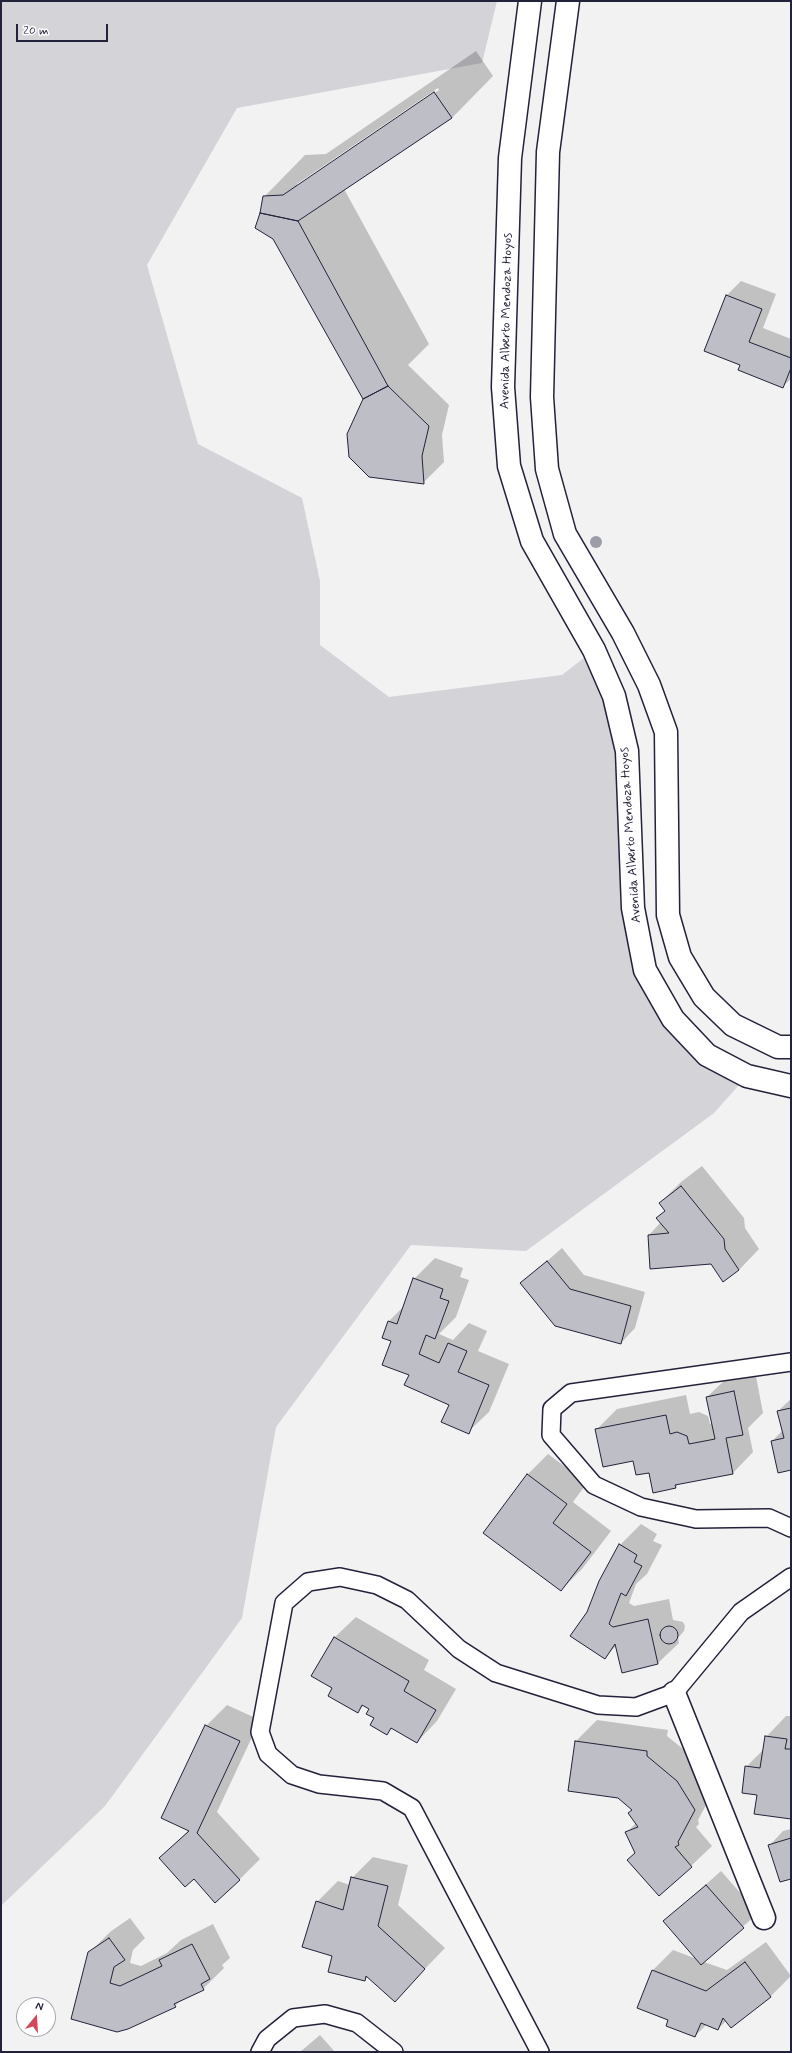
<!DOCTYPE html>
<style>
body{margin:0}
#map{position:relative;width:792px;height:2053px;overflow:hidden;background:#f2f2f3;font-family:Mynerve,sans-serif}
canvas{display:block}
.frame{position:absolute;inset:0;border:2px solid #22223b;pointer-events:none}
.north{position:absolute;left:16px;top:1997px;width:40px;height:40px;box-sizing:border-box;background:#fff;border:1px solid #a7a7b1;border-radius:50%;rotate:18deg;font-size:11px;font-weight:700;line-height:16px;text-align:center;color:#22223b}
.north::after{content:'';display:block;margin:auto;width:14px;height:18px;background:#d1495b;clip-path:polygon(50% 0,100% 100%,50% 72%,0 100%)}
.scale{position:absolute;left:16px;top:24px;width:92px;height:18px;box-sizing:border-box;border:2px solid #22223b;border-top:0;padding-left:5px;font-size:12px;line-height:14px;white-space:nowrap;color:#22223b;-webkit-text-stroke:3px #fff;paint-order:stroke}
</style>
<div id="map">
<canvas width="792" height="2053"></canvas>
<div class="frame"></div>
<div class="north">N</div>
<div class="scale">20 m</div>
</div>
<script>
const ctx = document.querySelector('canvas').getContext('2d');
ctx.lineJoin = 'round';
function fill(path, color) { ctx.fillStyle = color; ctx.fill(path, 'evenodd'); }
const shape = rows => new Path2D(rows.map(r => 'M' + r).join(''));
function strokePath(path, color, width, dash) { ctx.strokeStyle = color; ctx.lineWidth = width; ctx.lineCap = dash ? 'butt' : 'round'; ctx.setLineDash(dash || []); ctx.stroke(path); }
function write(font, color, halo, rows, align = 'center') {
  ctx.font = font + ' Mynerve,sans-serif'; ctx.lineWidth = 4; ctx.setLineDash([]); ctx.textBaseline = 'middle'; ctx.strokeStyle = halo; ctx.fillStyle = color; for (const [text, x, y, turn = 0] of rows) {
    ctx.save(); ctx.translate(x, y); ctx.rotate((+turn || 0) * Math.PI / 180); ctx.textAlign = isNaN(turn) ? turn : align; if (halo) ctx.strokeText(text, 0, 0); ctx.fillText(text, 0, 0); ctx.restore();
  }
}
const green = shape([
 [1,1,497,1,482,63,237,108,147,265,198,444,302,498,320,581,320,645,389,697,562,675,594,650,614,696,633,908,673,1019,747,1076,714,1113,526,1251,411,1245,276,1427,242,1618,105,1806,1,1906]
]);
const shadow = shape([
 [476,51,493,76,452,118,344,189,429,344,408,365,449,405,442,435,444,462,424,482,364,399,274,239,257,228,264,197,305,155,326,154],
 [438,88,439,90,297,187,297,184],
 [741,281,776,294,763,328,791,339,791,379,783,386,742,365,706,351,727,295],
 [702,1166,744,1218,745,1228,759,1249,739,1270,723,1280,712,1263,649,1235,661,1222,658,1218,666,1210,660,1203,681,1182],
 [562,1248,584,1275,645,1292,635,1328,621,1343,522,1283],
 [435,1258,463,1268,460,1277,469,1280,456,1317,439,1334,453,1340,469,1323,487,1331,478,1351,509,1364,489,1412,468,1432,451,1404,410,1374,392,1340,383,1338,389,1321,404,1306,414,1279],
 [755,1371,763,1413,748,1428,753,1452,733,1473,679,1483,676,1487,649,1472,596,1430,617,1409,686,1395,690,1414,699,1412,708,1416,710,1424,713,1423,707,1397,728,1377],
 [791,1399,791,1469,772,1441,783,1430,778,1411],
 [548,1454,587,1483,573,1502,611,1531,582,1569,561,1590,527,1475],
 [641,1524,657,1534,653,1541,662,1545,647,1574,636,1584,629,1603,634,1606,669,1599,673,1620,683,1622,685,1626,684,1631,678,1638,679,1643,658,1663,622,1671,616,1646,605,1657,588,1612,620,1545],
 [356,1617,429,1660,424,1670,456,1689,437,1721,417,1742,393,1728,387,1733,370,1709,364,1705,358,1711,334,1688,312,1675,335,1637],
 [227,1705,260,1720,217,1812,260,1859,239,1880,194,1877,160,1858,189,1830,206,1726],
 [786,1716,791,1716,791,1818,758,1794,746,1767,764,1749,766,1737],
 [597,1720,668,1730,667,1736,698,1761,715,1788,698,1820,699,1824,696,1827,712,1846,691,1866,636,1853,627,1832,636,1823,633,1810,576,1741],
 [791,1829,791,1878,769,1846,783,1831],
 [373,1857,408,1865,398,1905,445,1948,395,2000,369,1976,365,1980,333,1955,317,1902,338,1881,350,1885,352,1878],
 [721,1871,758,1913,704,1962,727,1970,766,1942,791,1976,770,1997,727,2020,718,2029,707,2024,695,2036,669,2019,653,1970,673,1950,697,1959,665,1921],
 [130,1918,145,1938,133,1950,130,1963,141,1966,167,1953,181,1940,213,1924,230,1958,222,1965,224,1968,203,1989,181,2000,175,2006,128,2028,89,1953,110,1932],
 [320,2035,335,2052,300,2052]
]);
const building = shape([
 [434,92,452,118,298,221,260,213,263,196,283,195,434,92],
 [260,213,298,221,388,386,363,399,273,239,255,228,260,213],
 [726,295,762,309,749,342,791,358,791,368,783,388,738,370,740,365,704,351,726,295],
 [388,386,429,426,422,456,424,484,369,477,349,457,347,434,363,399,388,386],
 [681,1186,724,1239,725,1249,739,1270,723,1282,711,1264,650,1269,648,1235,669,1233,656,1218,665,1211,659,1203,681,1186],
 [547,1261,570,1289,631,1306,621,1344,555,1326,520,1283,547,1261],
 [413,1278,443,1289,440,1298,449,1301,435,1339,426,1335,419,1354,439,1363,448,1343,467,1351,458,1372,489,1385,469,1434,441,1422,449,1405,404,1385,409,1375,382,1365,391,1341,382,1338,388,1321,397,1324,413,1278],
 [734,1391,743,1435,726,1438,733,1474,675,1485,676,1488,653,1493,649,1473,636,1475,633,1461,603,1467,595,1429,666,1415,670,1434,677,1432,687,1436,689,1444,715,1439,706,1397,734,1391],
 [791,1408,791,1470,778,1473,771,1441,784,1438,777,1411,791,1408],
 [527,1474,567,1504,553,1523,591,1552,561,1591,483,1533,527,1474],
 [619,1544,637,1555,634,1562,642,1566,626,1596,621,1593,609,1624,613,1627,648,1619,658,1664,622,1673,615,1644,605,1659,570,1636,587,1612,599,1581,619,1544],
 '660 1635a9 9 0 1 1 18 0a9 9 0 1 1-18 0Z',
 [334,1637,409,1681,404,1691,436,1710,417,1743,391,1728,387,1735,370,1725,374,1718,366,1714,369,1709,362,1705,358,1713,328,1696,332,1688,311,1676,334,1637],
 [205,1725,240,1741,197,1833,240,1880,215,1903,194,1879,185,1887,159,1858,189,1831,161,1818,205,1725],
 [765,1736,787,1739,785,1749,791,1749,791,1819,754,1814,757,1795,742,1793,745,1766,760,1768,765,1736],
 [575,1741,647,1751,647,1756,677,1781,695,1810,678,1842,679,1845,675,1847,692,1867,659,1896,627,1860,635,1853,625,1832,638,1827,628,1813,632,1810,618,1798,568,1791,575,1741],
 [791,1838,791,1879,780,1882,768,1845,791,1838],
 [351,1877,388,1886,378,1926,425,1969,395,2002,366,1976,365,1981,328,1972,332,1956,302,1947,316,1901,343,1910,351,1877],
 [706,1885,744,1928,701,1965,663,1921,706,1885],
 [109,1938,125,1960,114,1967,110,1983,120,1986,162,1966,159,1960,192,1944,210,1979,201,1984,204,1990,174,2004,176,2007,128,2029,117,2032,71,2019,88,1952,109,1938],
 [745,1962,771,1997,731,2028,723,2018,718,2030,701,2023,695,2037,666,2026,668,2020,637,2008,652,1970,706,1991,745,1962]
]);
const service = shape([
 [791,1362,571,1393,552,1409,551,1435,594,1485,641,1507,696,1519,769,1518,791,1528],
 [260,2052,267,2039,293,2018,325,2014,357,2023,394,2052],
 [540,2052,412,1808,383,1791,319,1784,292,1775,268,1754,260,1732,284,1603,308,1582,340,1577,377,1585,407,1600,459,1649,496,1673,598,1705,636,1707,674,1693,741,1612,791,1577]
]);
const minor = shape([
 [674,1693,764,1918]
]);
const primary = shape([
 [530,1,510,158,503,387,509,466,532,541,594,650,614,696,627,751,633,908,645,970,673,1019,707,1055,747,1076,791,1086],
 [568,1,548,152,542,397,547,469,565,534,623,633,649,685,666,732,668,915,680,957,704,997,733,1025,778,1047,791,1047]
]);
const trees = [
 [596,542]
];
const streetNames = [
 ["Avenida Alberto Mendoza Hoyos",507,321,-89],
 ["Avenida Alberto Mendoza Hoyos",631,835,-94]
];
fill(green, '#d3d3d8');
fill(shadow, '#0003');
fill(building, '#bebec6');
strokePath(building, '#22223b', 1);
strokePath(service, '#22223b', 20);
strokePath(minor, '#22223b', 25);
strokePath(primary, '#22223b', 25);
strokePath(service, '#fff', 17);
strokePath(minor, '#fff', 22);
strokePath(primary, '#fff', 22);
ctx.fillStyle = '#9d9da8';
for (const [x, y] of trees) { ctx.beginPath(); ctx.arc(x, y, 6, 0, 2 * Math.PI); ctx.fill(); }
write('13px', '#22223b', '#fff', streetNames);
</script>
